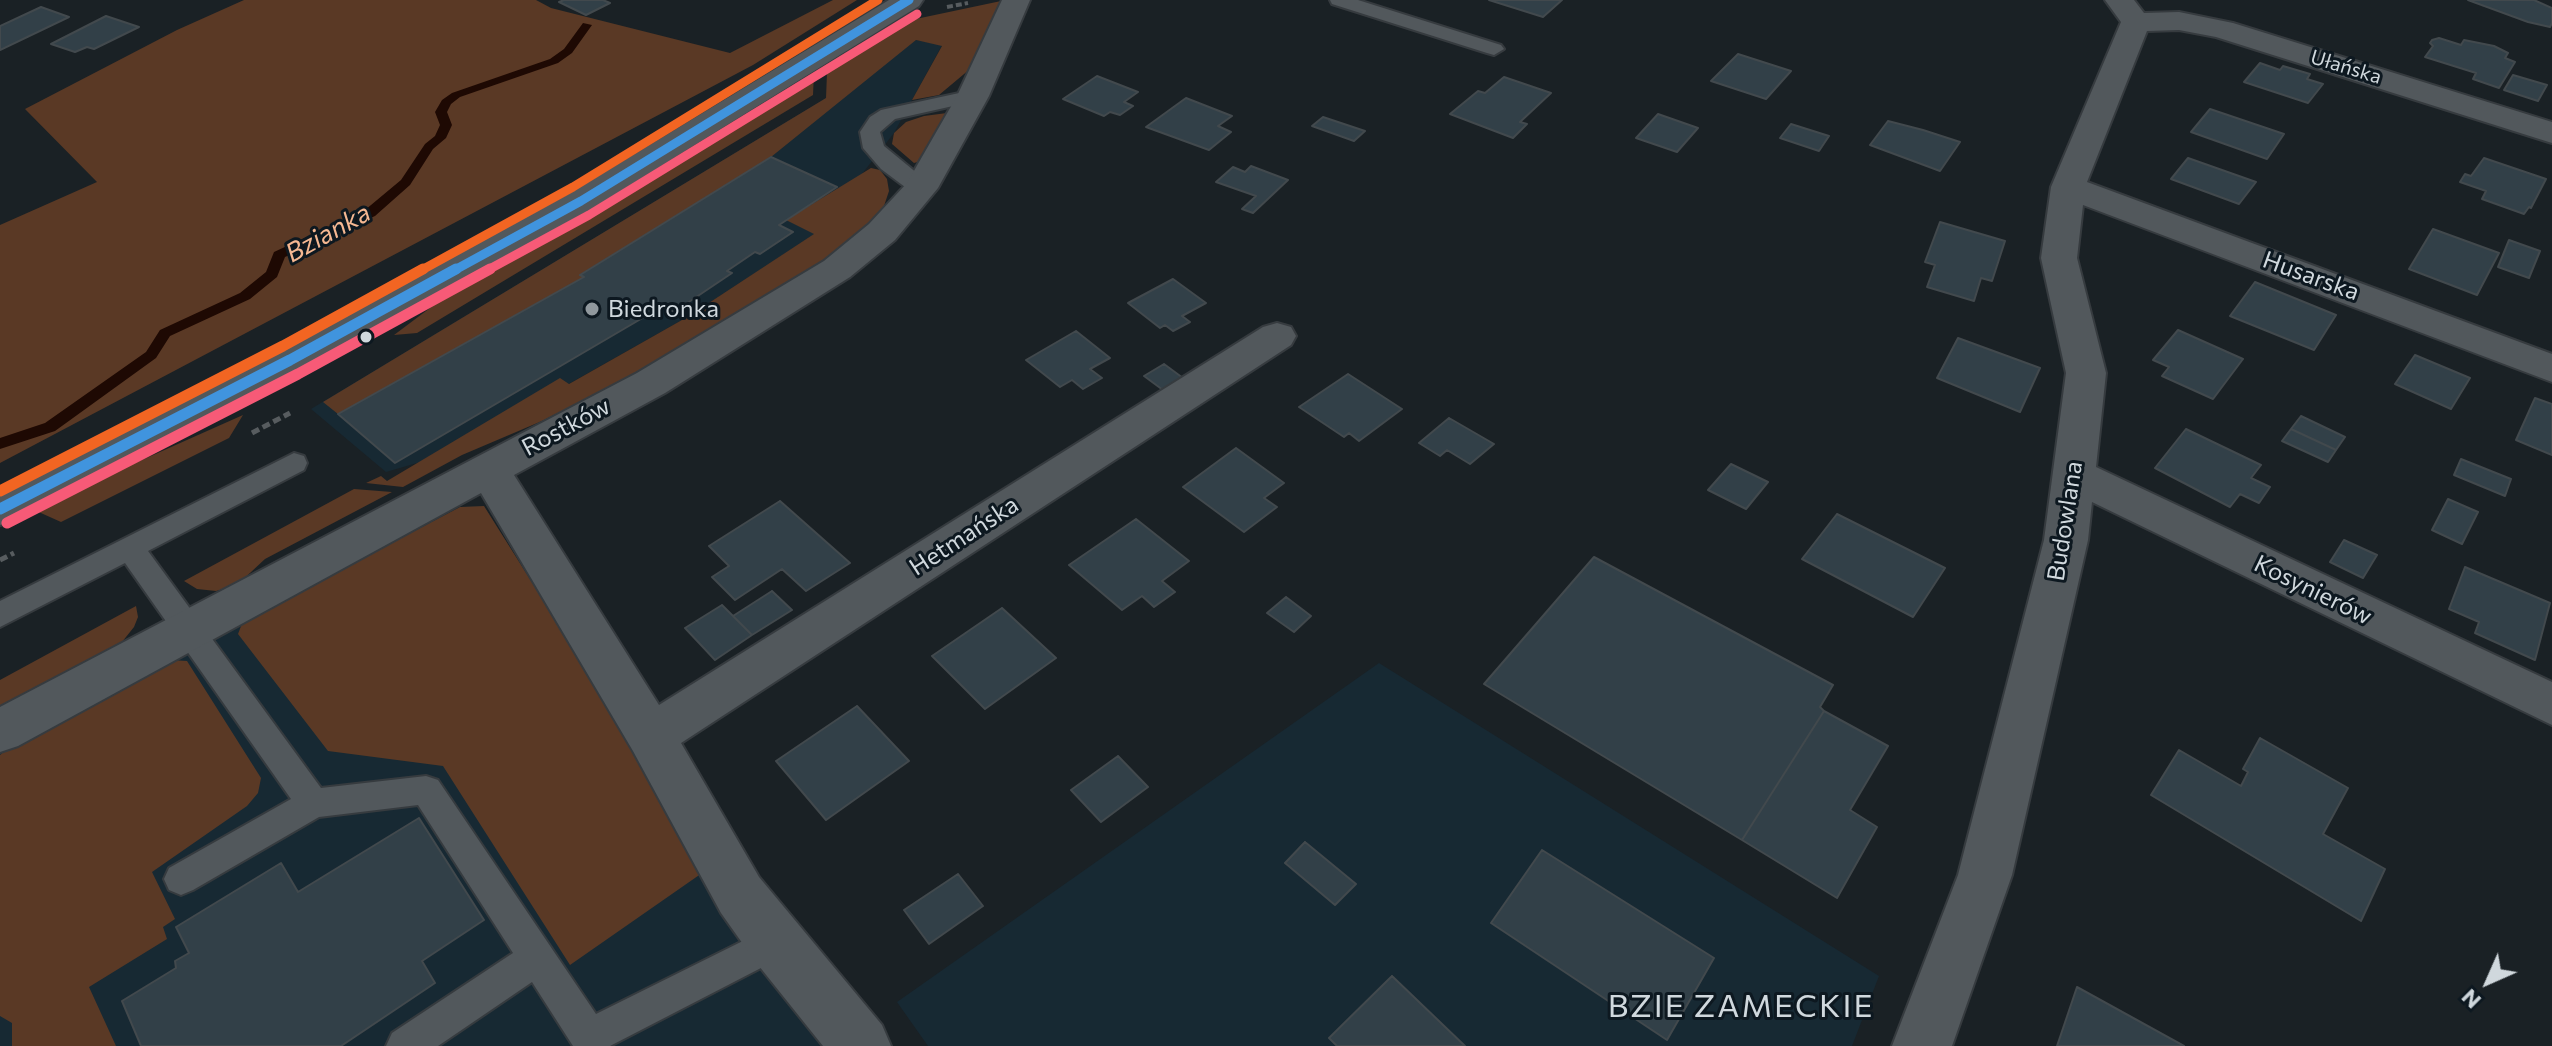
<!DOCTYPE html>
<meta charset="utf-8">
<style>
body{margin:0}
#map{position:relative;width:2552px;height:1046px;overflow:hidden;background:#1a2125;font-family:Commissioner,sans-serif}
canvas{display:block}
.north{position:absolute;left:2448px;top:942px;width:80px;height:80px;-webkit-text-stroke:6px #0d1820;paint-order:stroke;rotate:225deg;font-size:22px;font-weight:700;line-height:32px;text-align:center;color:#d0d8dd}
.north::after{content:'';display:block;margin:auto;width:28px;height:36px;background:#d0d8dd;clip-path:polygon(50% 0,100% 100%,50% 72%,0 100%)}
</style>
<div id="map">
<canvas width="2552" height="1046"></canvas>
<div class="north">N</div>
</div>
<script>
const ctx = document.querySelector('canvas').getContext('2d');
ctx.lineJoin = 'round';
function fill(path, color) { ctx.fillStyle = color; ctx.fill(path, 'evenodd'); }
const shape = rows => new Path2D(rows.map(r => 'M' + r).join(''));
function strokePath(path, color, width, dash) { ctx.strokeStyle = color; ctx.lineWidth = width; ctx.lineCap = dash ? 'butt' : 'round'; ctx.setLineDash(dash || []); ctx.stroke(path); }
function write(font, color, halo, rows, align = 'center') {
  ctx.font = font + ' Commissioner,sans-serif'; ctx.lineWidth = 6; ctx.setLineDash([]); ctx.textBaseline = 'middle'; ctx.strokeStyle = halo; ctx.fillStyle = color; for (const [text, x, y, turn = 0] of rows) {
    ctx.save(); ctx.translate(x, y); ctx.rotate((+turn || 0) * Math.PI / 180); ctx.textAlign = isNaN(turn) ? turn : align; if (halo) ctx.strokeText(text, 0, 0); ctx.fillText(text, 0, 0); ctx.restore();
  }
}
const built = shape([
 [916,40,942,45,894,133,815,234,689,316,441,456,386,472,311,409,826,98],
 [484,506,633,743,841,1046,0,1046,0,749,460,507],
 [1379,663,1879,976,1852,1046,928,1046,897,1002]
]);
const green = shape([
 [244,0,536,0,551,8,730,53,833,0,857,0,753,65,0,463,0,225,97,182,25,109,177,30],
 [1001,1,970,69,939,95,912,100,942,46,916,40,771,157,581,274,584,277,338,414,323,402,826,98,827,73,911,20],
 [814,73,813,95,417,333,394,335,466,281,663,167],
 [947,113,921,161,914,163,892,144,894,133,906,122,924,116],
 [871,168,880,170,887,179,889,191,882,212,867,229,825,261,639,373,542,421,462,455,403,487,366,483,381,476,387,481,560,378,569,384,689,316,814,234,786,220],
 [243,415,229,438,61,522,32,509],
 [354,489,392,492,265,559,236,586,216,591,197,589,184,581],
 [484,506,633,743,705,871,570,965,443,766,328,751,238,634,243,621,460,507],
 [136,606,138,617,134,627,114,652,0,712,0,680],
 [170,660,187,661,261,778,258,793,247,806,152,872,175,919,163,927,167,939,89,987,116,1046,12,1046,12,1023,0,1016,0,755,18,740]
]);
const stream = shape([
 [583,23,592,25,572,53,558,63,460,97,451,104,447,112,452,125,446,138,433,149,410,185,375,216,285,257,277,277,250,299,170,336,156,358,55,431,0,449,0,438,45,423,146,352,160,330,240,293,266,272,274,252,365,210,401,180,425,144,435,136,440,125,435,112,442,100,452,93,550,59,564,49,583,23]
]);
const building = shape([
 [564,0,603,0,610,3,586,15,559,2,564,0],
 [1489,0,1562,0,1543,17,1489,0],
 [2468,0,2534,0,2552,8,2552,23,2550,27,2528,22,2468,0],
 [41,7,69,17,0,50,0,26,41,7],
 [106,16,139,27,94,49,87,47,75,52,51,44,106,16],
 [2439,38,2461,45,2464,40,2494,46,2508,53,2505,58,2515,62,2499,88,2473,79,2476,73,2425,57,2433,46,2430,43,2432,40,2439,38],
 [1738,54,1791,71,1766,99,1711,81,1738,54],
 [2260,63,2280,70,2283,66,2310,74,2307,79,2323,84,2308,103,2244,82,2260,63],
 [2513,75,2547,85,2538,101,2504,90,2513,75],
 [1097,76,1138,92,1124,102,1133,106,1120,115,1110,112,1104,116,1063,99,1097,76],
 [1504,77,1551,93,1520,122,1527,124,1513,138,1450,114,1478,91,1485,93,1504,77],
 [1186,98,1232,116,1218,126,1231,132,1209,150,1146,127,1186,98],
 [2210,109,2284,134,2267,159,2191,132,2210,109],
 [1658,114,1698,128,1677,152,1636,138,1658,114],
 [1323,117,1365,131,1354,141,1312,126,1323,117],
 [1888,121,1923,130,1960,142,1940,171,1870,145,1888,121],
 [1791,124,1829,136,1819,151,1780,138,1791,124],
 [771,157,837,187,779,225,793,232,760,254,755,252,727,271,732,273,674,312,663,306,395,463,338,414,584,277,580,275,771,157],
 [2188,158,2256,182,2239,204,2171,179,2188,158],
 [2484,158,2546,179,2531,208,2529,207,2524,214,2482,199,2486,191,2460,182,2465,174,2471,176,2484,158],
 [1251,166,1288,180,1253,213,1242,209,1256,196,1216,182,1233,167,1245,172,1251,166],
 [1940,222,2005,241,1992,281,1981,278,1974,301,1927,287,1935,265,1925,262,1940,222],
 [2433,229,2499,253,2477,295,2409,269,2433,229],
 [2509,240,2540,251,2529,278,2498,267,2509,240],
 [1173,279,1206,303,1182,316,1190,322,1173,331,1165,325,1160,328,1128,303,1173,279],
 [2255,282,2336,315,2314,350,2230,316,2255,282],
 [2178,330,2243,359,2213,399,2162,376,2169,367,2153,360,2178,330],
 [1076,331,1110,358,1090,369,1102,378,1083,389,1072,380,1060,387,1026,360,1076,331],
 [1958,338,2040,368,2020,412,1937,378,1958,338],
 [2415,355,2470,378,2451,409,2395,384,2415,355],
 [1164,364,1187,381,1167,393,1144,376,1164,364],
 [1348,374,1402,409,1359,441,1349,433,1344,437,1299,407,1348,374],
 [2535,398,2552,404,2552,455,2516,440,2535,398],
 [2301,416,2345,437,2336,450,2291,429,2301,416],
 [1449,418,1494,444,1470,464,1447,450,1440,456,1419,443,1449,418],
 [2186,429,2261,465,2251,478,2270,487,2259,503,2240,494,2230,507,2155,468,2186,429],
 [2291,429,2336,450,2328,462,2282,441,2291,429],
 [1236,448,1284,483,1264,498,1277,507,1244,532,1183,487,1236,448],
 [2461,459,2511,479,2505,496,2454,475,2461,459],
 [1731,464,1768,482,1746,509,1708,490,1731,464],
 [2448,499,2478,512,2462,544,2432,530,2448,499],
 [780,501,850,563,806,591,782,569,735,600,712,577,729,566,709,546,780,501],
 [1837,514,1945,568,1913,617,1802,559,1837,514],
 [1136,519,1189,561,1162,581,1175,592,1154,607,1142,596,1122,610,1069,565,1136,519],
 [2344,540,2377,555,2363,578,2330,562,2344,540],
 [1594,557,1833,685,1820,707,1824,711,1742,840,1484,684,1594,557],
 [2465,567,2550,603,2535,660,2475,633,2479,622,2449,609,2465,567],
 [772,591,792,610,752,635,733,616,772,591],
 [1286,597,1311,616,1294,632,1267,613,1286,597],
 [722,605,752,635,715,660,685,628,722,605],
 [1002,608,1056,658,985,709,932,656,1002,608],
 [857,706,909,761,826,820,776,761,857,706],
 [1824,711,1888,746,1850,810,1877,827,1837,898,1742,840,1824,711],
 [2260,738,2348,788,2323,834,2385,869,2361,921,2151,795,2179,750,2241,786,2248,772,2243,769,2260,738],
 [1118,756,1148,787,1101,822,1071,790,1118,756],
 [419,818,484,920,422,961,435,983,341,1046,141,1046,122,1001,176,968,175,961,189,953,176,927,281,863,298,892,419,818],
 [1305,842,1356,884,1335,905,1285,863,1305,842],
 [1542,850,1714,958,1667,1040,1491,923,1542,850],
 [958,874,983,906,929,944,904,910,958,874],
 [1392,976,1465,1046,1337,1046,1329,1038,1392,976],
 [2077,987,2184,1046,2057,1046,2077,987]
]);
const pathFar1 = shape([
 [947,7,968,3]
]);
const path = shape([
 [252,433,290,413],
 [0,560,14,553]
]);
const lane = shape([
 [1330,0,1358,0,1501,45,1504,49,1494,55,1487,53,1332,4,1330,0],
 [973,90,983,96,980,100,895,119,880,132,884,146,929,183,932,188,929,193,913,193,881,169,863,148,860,132,870,117,881,110,973,90],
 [294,453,304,456,307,463,304,470,148,551,321,788,426,776,438,780,596,1014,775,925,788,930,793,942,788,954,610,1046,573,1046,532,982,438,1046,386,1046,392,1033,513,953,418,805,319,817,193,890,181,895,169,890,164,879,169,868,291,799,125,563,0,627,0,601,294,453]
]);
const street = shape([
 [1002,0,1030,0,989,96,938,188,895,240,850,277,665,393,514,475,659,705,1263,327,1277,323,1291,327,1296,336,1291,345,681,743,759,877,882,1025,891,1046,823,1046,755,961,721,913,633,751,481,493,18,746,0,752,0,707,637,373,824,261,869,224,907,183,957,96,1002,0],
 [2105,0,2134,0,2144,13,2179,12,2233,23,2552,122,2552,143,2216,37,2179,30,2147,31,2087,182,2552,354,2552,382,2083,205,2077,258,2106,373,2096,467,2552,682,2552,725,2092,502,2088,540,2012,875,1952,1046,1892,1046,1958,875,2044,540,2066,373,2041,258,2051,187,2121,22,2105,0]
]);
const secondary = shape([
 [889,0,923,0,919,6,593,208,304,369,15,520,0,525,0,490,276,351,569,194,889,0]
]);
const bus1Far1 = shape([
 [453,271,581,201,909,0]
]);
const bus1 = shape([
 [0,509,290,360,456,269]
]);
const bus2Far1 = shape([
 [486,271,589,215,917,14]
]);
const bus2 = shape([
 [7,523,298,374,490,269]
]);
const bus3Far1 = shape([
 [420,271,573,187,878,0]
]);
const bus3 = shape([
 [0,491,283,346,423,269]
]);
const markers = [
 [592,309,8,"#90989d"],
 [366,337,7,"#d0d8dd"]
];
const farStreetnames = [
 ["Ułańska",2346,67,17]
];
const streetNames = [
 ["Husarska",2311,276,20],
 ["Rostków",566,427,-28],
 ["Budowlana",2065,521,-81],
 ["Hetmańska",964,536,-33],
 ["Kosynierów",2313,590,26]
];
const poiNames = [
 ["Biedronka",608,309]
];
const waterNames = [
 ["Bzianka",328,233,-29]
];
const nearNeighbourhoodnames = [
 ["BZIE ZAMECKIE",1741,1006]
];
fill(built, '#172933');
fill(green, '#5a3925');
fill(stream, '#1e0903');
fill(building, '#324048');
strokePath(building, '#42494d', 2);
strokePath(lane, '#363b3f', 4);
strokePath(street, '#363b3f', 4);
strokePath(secondary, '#363b3f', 4);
strokePath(pathFar1, '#575c5f', 4, [6, 3]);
strokePath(path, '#575c5f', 5, [8, 4]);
fill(lane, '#52585c');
fill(street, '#52585c');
fill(secondary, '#52585c');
strokePath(bus1Far1, '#4094de', 9);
strokePath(bus1, '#4094de', 11);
strokePath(bus2Far1, '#f75a77', 9);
strokePath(bus2, '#f75a77', 11);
strokePath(bus3Far1, '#f26522', 9);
strokePath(bus3, '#f26522', 11);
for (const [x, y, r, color] of markers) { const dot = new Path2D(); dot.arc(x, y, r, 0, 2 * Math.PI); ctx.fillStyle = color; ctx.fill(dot); strokePath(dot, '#0d1820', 3); }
write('20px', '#d0d8dd', '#0d1820', farStreetnames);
write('24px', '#d0d8dd', '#0d1820', streetNames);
write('24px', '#d0d8dd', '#0d1820', poiNames, 'left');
write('italic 26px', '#f6b892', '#0d1820', waterNames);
ctx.letterSpacing = '2px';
write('32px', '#d0d8dd', '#0d1820', nearNeighbourhoodnames);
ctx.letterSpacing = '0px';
</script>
